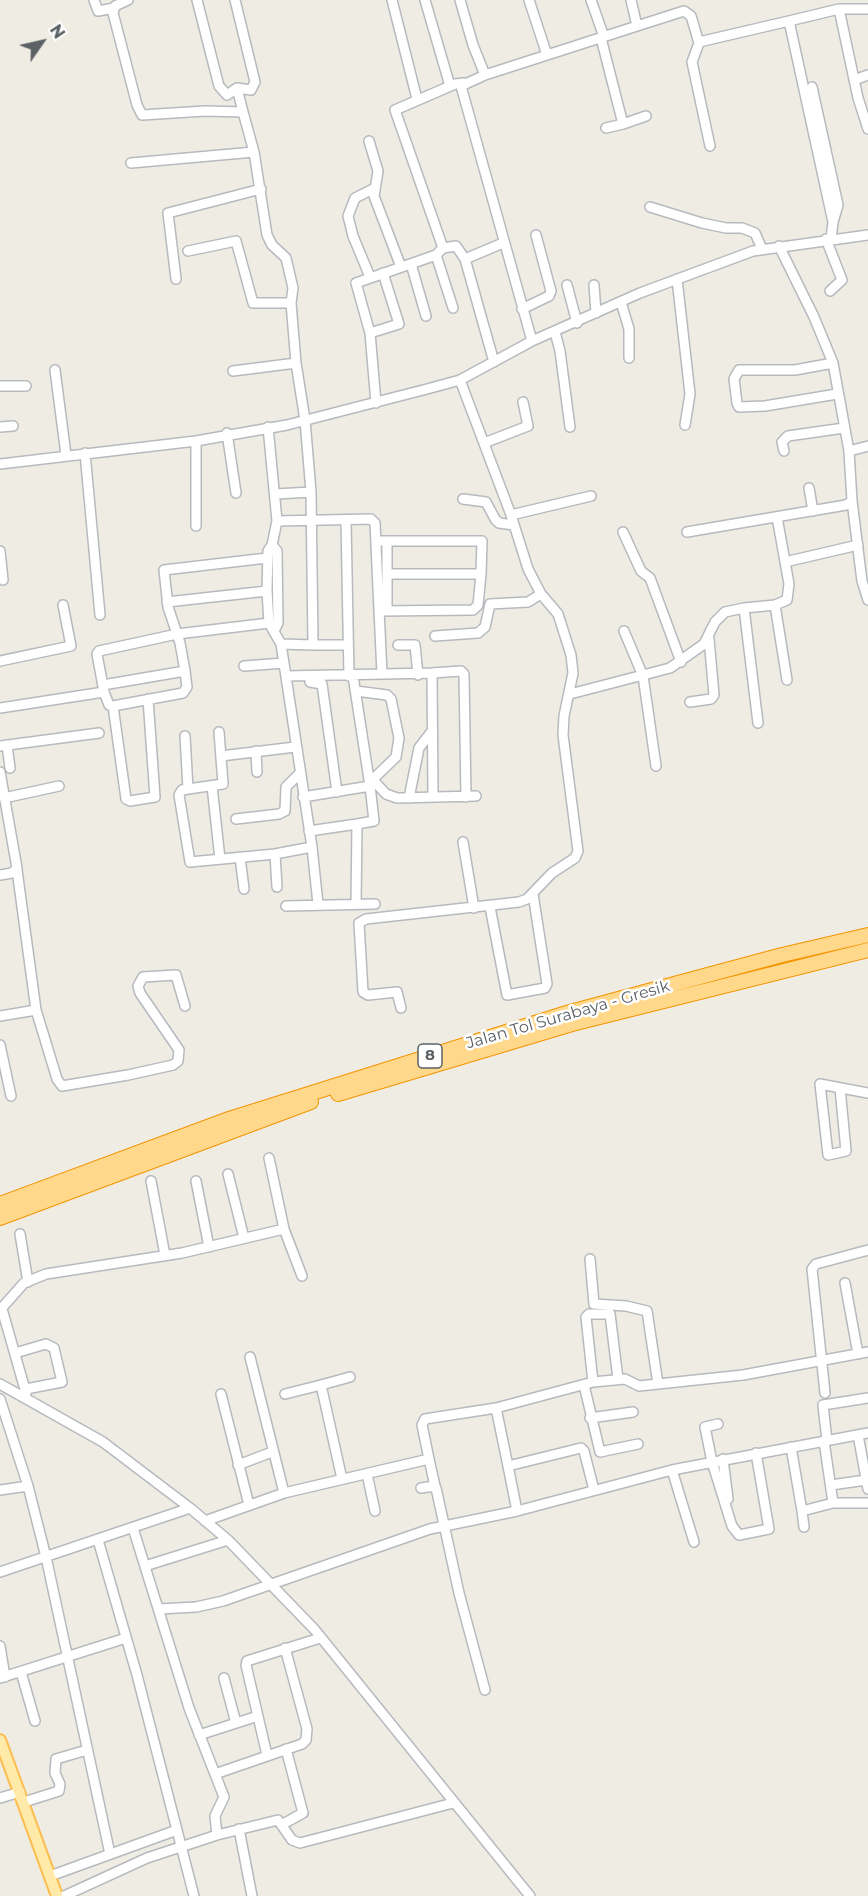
<!DOCTYPE html>
<style>
body{margin:0}
#map{position:relative;width:868px;height:1896px;overflow:hidden;background:#efece3;font-family:Montserrat,sans-serif}
canvas{display:block}
.north{position:absolute;left:12px;top:12px;width:60px;height:60px;-webkit-text-stroke:4px #fff;paint-order:stroke;rotate:56deg;font-size:16px;font-weight:700;line-height:24px;text-align:center;color:#5b6165}
.north::after{content:'';display:block;margin:auto;width:21px;height:27px;background:#5b6165;clip-path:polygon(50% 0,100% 100%,50% 72%,0 100%)}
</style>
<div id="map">
<canvas width="868" height="1896"></canvas>
<div class="north">N</div>
</div>
<script>
const ctx = document.querySelector('canvas').getContext('2d');
ctx.lineJoin = 'round';
const shape = rows => new Path2D(rows.map(r => 'M' + r).join(''));
function strokePath(path, color, width, dash) { ctx.strokeStyle = color; ctx.lineWidth = width; ctx.lineCap = dash ? 'butt' : 'round'; ctx.setLineDash(dash || []); ctx.stroke(path); }
function write(font, color, halo, rows, align = 'center') {
  ctx.font = font + ' Montserrat,sans-serif'; ctx.lineWidth = 5; ctx.setLineDash([]); ctx.textBaseline = 'middle'; ctx.strokeStyle = halo; ctx.fillStyle = color; for (const [text, x, y, turn = 0] of rows) {
    ctx.save(); ctx.translate(x, y); ctx.rotate((+turn || 0) * Math.PI / 180); ctx.textAlign = isNaN(turn) ? turn : align; if (halo) ctx.strokeText(text, 0, 0); ctx.fillText(text, 0, 0); ctx.restore();
  }
}
const minor = shape([
 [94,0,98,11,114,8],
 [128,0,115,6,113,13,137,105,142,115,205,111,243,112,237,88],
 [197,0,219,86,227,95,237,88,251,90,255,82,235,0],
 [392,0,417,99],
 [425,0,450,86],
 [460,0,473,45,485,75],
 [529,0,547,55],
 [591,0,604,37],
 [631,0,637,26,684,11,691,16,699,43,692,62,710,146],
 [839,9,858,98,868,129],
 [601,38,623,124,646,116],
 [699,42,789,21],
 [854,80,868,75],
 [812,87,838,205,833,222],
 [243,112,254,152,267,235,272,245,286,258,293,288,291,303,296,363,305,420,311,492,313,645,348,645],
 [606,128,623,124],
 [369,141,378,171,374,196,401,267],
 [131,163,254,152],
 [650,207,702,223,726,228,742,228,755,233,762,249],
 [826,239,842,280,830,291],
 [831,239,833,222,789,21,839,9,868,9],
 [443,248,395,110,455,84,464,83],
 [188,251,236,241,253,303,291,303],
 [436,255,453,308],
 [465,259,503,243],
 [411,264,426,316],
 [370,277,353,236,348,216,355,198,373,189],
 [176,279,168,213,261,189],
 [677,279,690,394,685,425],
 [567,285,577,323],
 [594,285,596,313],
 [621,302,629,329,629,358],
 [522,309,549,296,551,291,536,235],
 [555,332,560,351,570,427],
 [370,333,356,283,436,255,443,248,456,246,465,259,494,362],
 [532,341,461,86,485,75,637,26],
 [833,363,795,370,739,370,734,379,737,403,739,407,765,406,837,394],
 [55,370,66,455],
 [233,371,296,363],
 [0,386,26,386],
 [376,403,370,333,399,324,383,273],
 [0,427,13,426],
 [268,427,277,521,371,519,375,523,382,674],
 [227,433,236,493],
 [196,441,196,526],
 [484,443,528,426,523,402],
 [784,451,782,442,788,436,844,428],
 [849,451,868,446],
 [85,453,100,615],
 [0,464,196,441,287,425,427,389,460,380,532,341,640,293,753,251,868,235],
 [809,488,813,511],
 [276,494,311,492],
 [463,499,486,502,495,519,499,523,514,525],
 [852,501,862,581,868,600],
 [511,515,591,496],
 [277,521,272,545,268,551,267,591,269,623,281,644],
 [346,521,349,676],
 [623,532,641,571,650,578,681,662],
 [687,532,846,505,852,501,849,451,833,363,814,317,779,246],
 [378,541,482,541,481,575],
 [387,542,387,611],
 [272,545,277,551,278,623,274,631],
 [0,551,3,580],
 [785,562,858,545],
 [167,602,267,591],
 [775,605,787,680],
 [380,611,473,610,478,605,481,574,387,574],
 [624,631,643,676,656,766],
 [435,636,478,633,485,627,490,604,528,602,541,594],
 [313,645,281,644,312,847,318,904],
 [398,645,415,645,418,675],
 [0,661,71,646,63,605],
 [244,666,284,663],
 [286,676,432,673],
 [353,676,370,786],
 [310,682,322,684,337,792],
 [103,685,185,671],
 [356,691,387,695,391,699,399,738,396,757,370,782],
 [104,692,97,654,99,651,177,634,269,623],
 [570,694,670,668,704,644,715,622,725,612,744,608],
 [690,702,711,699,714,695,709,639],
 [113,706,126,799,130,801,155,797,148,699],
 [0,708,104,692,109,705,113,706,183,693,187,687,185,671,180,643,168,607,164,570,267,558],
 [758,723,744,608,775,605,787,600,789,584,777,517],
 [185,736,188,789,182,790,179,795,190,862,275,854,312,847],
 [7,745,10,768],
 [0,746,99,733],
 [256,751,257,772],
 [221,756,295,747],
 [0,772,17,868,12,873,0,875],
 [373,780,386,794,397,798,476,796],
 [212,786,220,859],
 [188,789,223,784,219,732],
 [303,797,370,786,374,821,357,824],
 [433,797,432,673,461,671,464,674,466,797],
 [4,798,59,786],
 [409,798,419,748,432,731],
 [236,819,279,814,285,811,286,787,299,774],
 [309,831,357,824,356,904],
 [463,842,474,908],
 [275,854,277,887],
 [240,857,244,889],
 [17,870,36,1010],
 [286,906,375,904],
 [490,907,507,995,545,988,547,984,533,894],
 [401,1008,397,992,368,995,363,992,359,923,366,919,519,902,527,899,552,873,575,858,578,851,563,735,564,716,573,673,571,655,558,614,541,594,528,569,511,515,460,380],
 [0,1016,36,1010,57,1079,62,1086,128,1075,173,1065,178,1061,179,1050,140,993,138,986,143,977,176,975,185,1006],
 [0,1045,11,1096],
 [840,1088,846,1151,828,1155,820,1084,868,1093],
 [228,1174,244,1238],
 [151,1181,165,1255],
 [196,1181,209,1247],
 [284,1229,302,1276],
 [20,1234,28,1282],
 [590,1259,594,1304,626,1306,647,1311,658,1384],
 [845,1283,858,1354],
 [2,1309,26,1393],
 [0,1310,24,1283,46,1274,182,1253,284,1229,269,1158],
 [15,1353,46,1344,54,1348,62,1382,26,1389],
 [250,1357,284,1493],
 [593,1382,625,1379,639,1386,743,1375,868,1352],
 [0,1384,103,1442,190,1508,228,1540,315,1630,530,1896],
 [321,1385,350,1377],
 [584,1385,600,1452,638,1444],
 [825,1393,812,1269,816,1264,868,1250],
 [221,1394,249,1505],
 [285,1394,321,1385,342,1479],
 [0,1399,28,1486,46,1557,110,1854],
 [496,1408,508,1466,581,1448,584,1451,594,1490],
 [590,1418,633,1412],
 [718,1424,705,1427,712,1462,732,1526,739,1535,769,1529,756,1453],
 [858,1435,868,1489],
 [827,1441,823,1405,868,1398],
 [791,1447,802,1511],
 [429,1459,435,1486],
 [723,1459,728,1499],
 [238,1465,272,1452],
 [508,1466,517,1511],
 [672,1470,694,1542],
 [367,1474,375,1511],
 [831,1485,866,1480],
 [421,1488,435,1486,436,1488,459,1593,485,1690],
 [0,1490,28,1486],
 [833,1503,868,1503],
 [205,1521,284,1493,429,1459,422,1425,425,1419,496,1408,593,1382,586,1317,589,1314,610,1314,618,1379],
 [804,1527,802,1511,833,1503,824,1441],
 [133,1528,189,1708,224,1797,215,1816,217,1835],
 [98,1540,137,1675,194,1896],
 [145,1566,228,1540],
 [0,1572,190,1508],
 [159,1609,196,1607,223,1601,430,1529,517,1511,672,1470,868,1433],
 [0,1646,5,1677],
 [21,1672,35,1721],
 [0,1678,126,1638],
 [224,1678,236,1723],
 [199,1735,258,1716],
 [267,1755,246,1665,247,1661,320,1638],
 [215,1774,302,1744,306,1740,307,1729,285,1648],
 [0,1798,20,1792],
 [24,1802,59,1791,60,1784,55,1773,56,1759,87,1750],
 [283,1824,303,1813,286,1749],
 [239,1829,252,1896],
 [50,1876,177,1830],
 [64,1896,147,1858,217,1835,278,1820,292,1840,300,1843,453,1803]
]);
const major = shape([
 [0,1740,57,1896]
]);
const highway = shape([
 [338,1094,572,1024,868,950],
 [0,1204,226,1120,570,1012,782,955,868,935],
 [0,1218,311,1102]
]);
const shields = [
 [430,1056,24]
];
const shieldNames = [
 ["8",430,1056]
];
const streetNames = [
 ["Jalan Tol Surabaya - Gresik",568,1015,-16]
];
strokePath(minor, '#b6babf', 12);
strokePath(major, '#fcbe50', 14);
strokePath(highway, '#f39400', 16);
strokePath(minor, '#fff', 9);
strokePath(major, '#ffeaa9', 10);
strokePath(highway, '#ffd88b', 14);
for (const [x, y, w] of shields) { const box = new Path2D(); box.roundRect(x - w / 2, y - 12, w, 24, 4.5); ctx.fillStyle = '#fff'; ctx.fill(box); strokePath(box, '#5b6165', 1.5); }
write('bold 15px', '#5b6165', null, shieldNames);
write('16px', '#5b6165', '#fff', streetNames);
</script>
